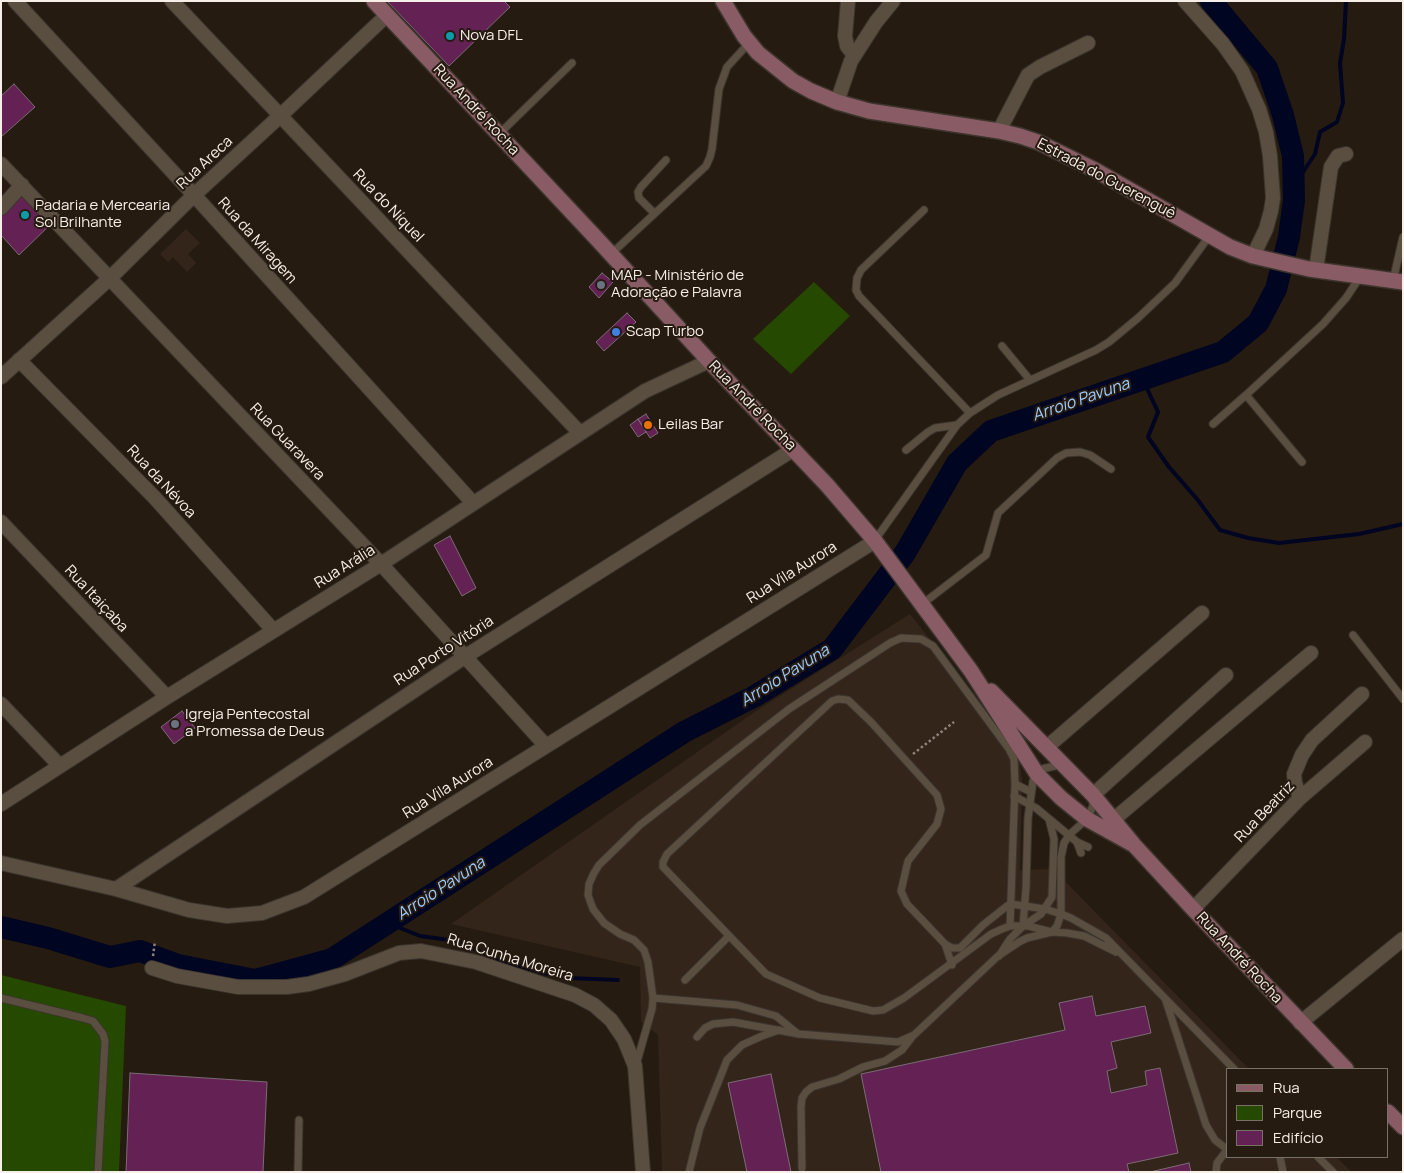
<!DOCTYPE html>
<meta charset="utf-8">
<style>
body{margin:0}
#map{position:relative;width:1404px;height:1173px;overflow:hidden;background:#261b10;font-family:Manrope,sans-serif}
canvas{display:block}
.frame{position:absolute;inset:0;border:2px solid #f6efe7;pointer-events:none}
.legend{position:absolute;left:1226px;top:1068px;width:162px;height:90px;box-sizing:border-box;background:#261b10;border:1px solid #797066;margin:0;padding:6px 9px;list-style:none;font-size:15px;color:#f6efe7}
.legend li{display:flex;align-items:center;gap:10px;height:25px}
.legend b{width:25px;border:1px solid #797066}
</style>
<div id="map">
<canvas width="1404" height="1173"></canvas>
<div class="frame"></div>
<ul class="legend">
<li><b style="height:6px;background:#895b64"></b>Rua</li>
<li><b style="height:14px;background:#264900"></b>Parque</li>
<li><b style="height:14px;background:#632253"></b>Edifício</li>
</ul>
</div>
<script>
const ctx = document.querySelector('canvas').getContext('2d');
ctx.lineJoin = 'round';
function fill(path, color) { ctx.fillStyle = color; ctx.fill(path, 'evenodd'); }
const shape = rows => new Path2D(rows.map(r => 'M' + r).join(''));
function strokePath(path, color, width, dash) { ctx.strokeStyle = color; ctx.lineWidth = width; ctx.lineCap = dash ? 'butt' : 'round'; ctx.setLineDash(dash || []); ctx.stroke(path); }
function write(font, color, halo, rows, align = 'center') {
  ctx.font = font + ' Manrope,sans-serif'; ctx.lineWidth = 4; ctx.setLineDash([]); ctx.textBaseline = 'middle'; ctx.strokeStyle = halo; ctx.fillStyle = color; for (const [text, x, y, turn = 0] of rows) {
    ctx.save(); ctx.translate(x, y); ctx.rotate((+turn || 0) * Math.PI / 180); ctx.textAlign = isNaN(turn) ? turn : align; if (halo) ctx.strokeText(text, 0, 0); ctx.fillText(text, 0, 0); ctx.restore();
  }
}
const industrial = shape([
 [186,229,200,243,188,254,196,263,187,272,173,257,168,262,160,254],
 [910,614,1012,744,1019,758,1022,779,1020,870,1053,869,1249,1069,1228,1069,1228,1157,1336,1157,1352,1172,662,1172,658,1035,641,1022,640,967,451,924,756,711]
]);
const green = shape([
 [814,282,850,316,791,374,753,339],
 [1,975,126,1006,119,1172,1,1172]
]);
const stream = shape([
 [1294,200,1299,178,1315,154,1320,132,1337,122,1343,103,1340,63,1344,39,1346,1],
 [1143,380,1158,412,1148,437,1169,467,1197,499,1220,530,1248,538,1279,543,1359,534,1403,524],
 [388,923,420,936,457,941,496,959,544,973,569,978,618,980]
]);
const river = shape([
 [1,927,48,938,110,957,140,951,178,965,255,980,332,959,684,732,755,696,832,649,905,553,957,463,991,431,1223,352,1258,323,1276,289,1289,237,1294,200,1293,156,1283,115,1267,68,1211,1]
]);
const building = shape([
 [387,1,504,1,510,7,449,66,387,1],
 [14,84,35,107,1,137,1,96,14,84],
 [23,188,54,221,19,255,1,235,1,209,23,188],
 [602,273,613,282,599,298,589,287,602,273],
 [627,313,636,322,604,351,596,342,627,313],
 [646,414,658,433,650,438,638,419,646,414],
 [638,419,646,432,638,437,630,425,638,419],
 [450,536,476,588,462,596,434,545,450,536],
 [182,711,195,728,174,744,161,727,182,711],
 [1092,996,1096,1016,1145,1006,1151,1033,1111,1042,1117,1068,1107,1071,1111,1093,1147,1085,1145,1071,1160,1068,1178,1153,1127,1164,1129,1172,881,1172,861,1074,1065,1030,1059,1003,1092,996],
 [130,1073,267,1082,263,1172,126,1172,130,1073],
 [771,1074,791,1172,747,1172,728,1083,771,1074],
 [1189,1163,1191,1172,1150,1172,1189,1163]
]);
const path = shape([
 [913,754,954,722],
 [153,956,155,941]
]);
const service = shape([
 [499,134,572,63],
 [924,210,861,270,857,278,856,290,859,296,970,413],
 [654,213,639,198,638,192,641,187,666,160],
 [611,254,706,166,710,157,712,149,719,89,727,67,749,43],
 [1393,281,1403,237],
 [1002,346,1030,380],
 [1246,395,1302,462],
 [1213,424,1246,395,1323,324,1346,298,1360,277],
 [906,450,928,432,935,428,957,425],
 [875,540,957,425,970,413,998,395,1096,350,1109,342,1138,318,1175,283,1210,235],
 [921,605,986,555,998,513,1057,458,1066,453,1080,452,1090,455,1111,469],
 [1353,635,1403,699],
 [1015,784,1031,792],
 [1014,796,1036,808,1077,842,1088,847],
 [1093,799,1093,806,1087,819,1070,834,1064,843,1061,857,1061,914,1057,926,1052,932,1028,926,1010,926,1002,929,991,934,904,998,883,1010,873,1011,820,998,766,974,663,867,663,862,667,854,832,701,838,699,848,700,871,722,937,795,941,809,937,824,908,861,901,891,907,904,945,944,952,948,960,948,983,925,1007,906,1011,904,1045,909,1061,914,1071,918,1106,938,1234,1069],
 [1077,842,1081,853],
 [1023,926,1026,888,1028,818,1033,781,1042,769,1063,764],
 [945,944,952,965],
 [999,956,1010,939,1023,926,1041,914,1052,897,1054,839,1049,819],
 [685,980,729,936],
 [1,998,83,1018,93,1021,103,1034,105,1041,98,1172],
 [653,998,737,1005,776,1016,798,1034],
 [1166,1001,1206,1125,1215,1140,1228,1150],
 [697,1037,705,1028,713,1024,733,1022,799,1034,898,1042,914,1035,998,956,1019,942,1027,938,1052,932,1067,933,1084,936,1116,952],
 [636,1065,652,1009,653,998,648,962,644,950,634,940,620,934,604,923,593,909,588,895,589,884,594,873,599,865,640,825,789,709,890,643,901,638,921,639,933,646,1009,749,1014,759,1015,784,1010,926],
 [1280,1157,1283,1172],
 [1318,1157,1333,1172],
 [802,1168,801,1107,802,1098,806,1092,812,1087,839,1079,863,1067,885,1061,902,1050,912,1037],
 [298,1172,299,1120],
 [689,1172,700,1128,727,1060,742,1045,762,1036,779,1030],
 [1216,1172,1217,1163,1227,1150]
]);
const minor = shape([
 [15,1,194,195,473,503],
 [172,1,580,433],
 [848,1,845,36,847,46,854,55],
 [1185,1,1223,44,1242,71,1259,109,1266,132,1270,156,1273,198,1271,211,1266,229,1253,256],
 [837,102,851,61,876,22,893,1],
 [999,131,1028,75,1040,67,1088,43],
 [1,164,381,564,546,746],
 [1,208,22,185],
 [1316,270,1331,167,1338,156,1346,154],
 [19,360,155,498,273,630],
 [1,377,109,279,194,195,280,116,387,15],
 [1,522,167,697],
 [1,704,59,765],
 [1047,747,1202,613],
 [1093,795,1226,675],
 [1300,798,1295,783,1294,774,1302,755,1312,740,1362,694],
 [1,804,167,697,381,564,645,391,709,361],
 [1113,820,1311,653],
 [1,863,116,889,189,910,227,916,262,913,304,897,875,541],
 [116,889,466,656,794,449],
 [1193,909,1300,798,1365,742],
 [152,968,177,976,238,987,287,987,309,984,345,974,399,953,421,951,476,962,575,995,594,1005,611,1020,624,1039,635,1066,643,1172],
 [1300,1023,1403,939]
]);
const secondary = shape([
 [374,1,597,239,709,361,827,485,875,541,971,671,1037,774,1061,798,1087,819,1134,845],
 [723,1,744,36,758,53,793,81,811,91,837,102,869,111,999,131,1020,136,1038,142,1095,170,1230,247,1253,256,1309,269,1403,282],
 [991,691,1093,795,1134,845,1193,909,1346,1069],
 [1388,1112,1403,1127]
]);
const markers = [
 [450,36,5,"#0f9aa8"],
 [25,215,5,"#0f9aa8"],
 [601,285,5,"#6b7280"],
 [616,332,5,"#3f7fe0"],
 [648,425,5,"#e8710a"],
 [175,724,5,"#6b7280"]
];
const poiNames = [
 ["Nova DFL",460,36],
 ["Padaria e Mercearia",35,206],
 ["Sol Brilhante",35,223],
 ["MAP - Ministério de",611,276],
 ["Adoração e Palavra",611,293],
 ["Scap Turbo",626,332],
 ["Leilas Bar",658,425],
 ["Igreja Pentecostal",185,715],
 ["a Promessa de Deus",185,732]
];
const streetNames = [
 ["Rua André Rocha",476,110,47],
 ["Rua Areca",205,163,-43],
 ["Estrada do Guerenguê",1106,179,28],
 ["Rua do Níquel",388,206,46],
 ["Rua da Miragem",257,241,48],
 ["Rua André Rocha",752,406,46],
 ["Rua Guaravera",287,442,46],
 ["Rua da Névoa",161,482,47],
 ["Rua Arália",345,567,-32],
 ["Rua Vila Aurora",792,573,-32],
 ["Rua Itaiçaba",96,599,47],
 ["Rua Porto Vitória",444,651,-33],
 ["Rua Vila Aurora",448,788,-32],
 ["Rua Beatriz",1265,812,-46],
 ["Rua Cunha Moreira",510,958,17],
 ["Rua André Rocha",1239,958,47]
];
const waterNames = [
 ["Arroio Pavuna",1081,400,-19],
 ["Arroio Pavuna",785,676,-32],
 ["Arroio Pavuna",441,889,-33]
];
fill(industrial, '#34251a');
fill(green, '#264900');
strokePath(stream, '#000521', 4);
strokePath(river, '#000521', 22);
fill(building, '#632253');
strokePath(building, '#7b6b76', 1);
strokePath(service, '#3c352e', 9);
strokePath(minor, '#3c352e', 16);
strokePath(secondary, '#3c352e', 18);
strokePath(path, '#8c8379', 2.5, [2.5, 2.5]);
strokePath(service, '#5a4e41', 7);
strokePath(minor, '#5a4e41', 14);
strokePath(secondary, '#895b64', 15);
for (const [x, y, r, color] of markers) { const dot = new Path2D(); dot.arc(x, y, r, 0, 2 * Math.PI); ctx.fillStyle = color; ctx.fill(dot); strokePath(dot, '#261b10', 2); }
write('15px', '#f6efe7', '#261b10', poiNames, 'left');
write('15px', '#f6efe7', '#261b10', streetNames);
write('italic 16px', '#9fcbfe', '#261b10', waterNames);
</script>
